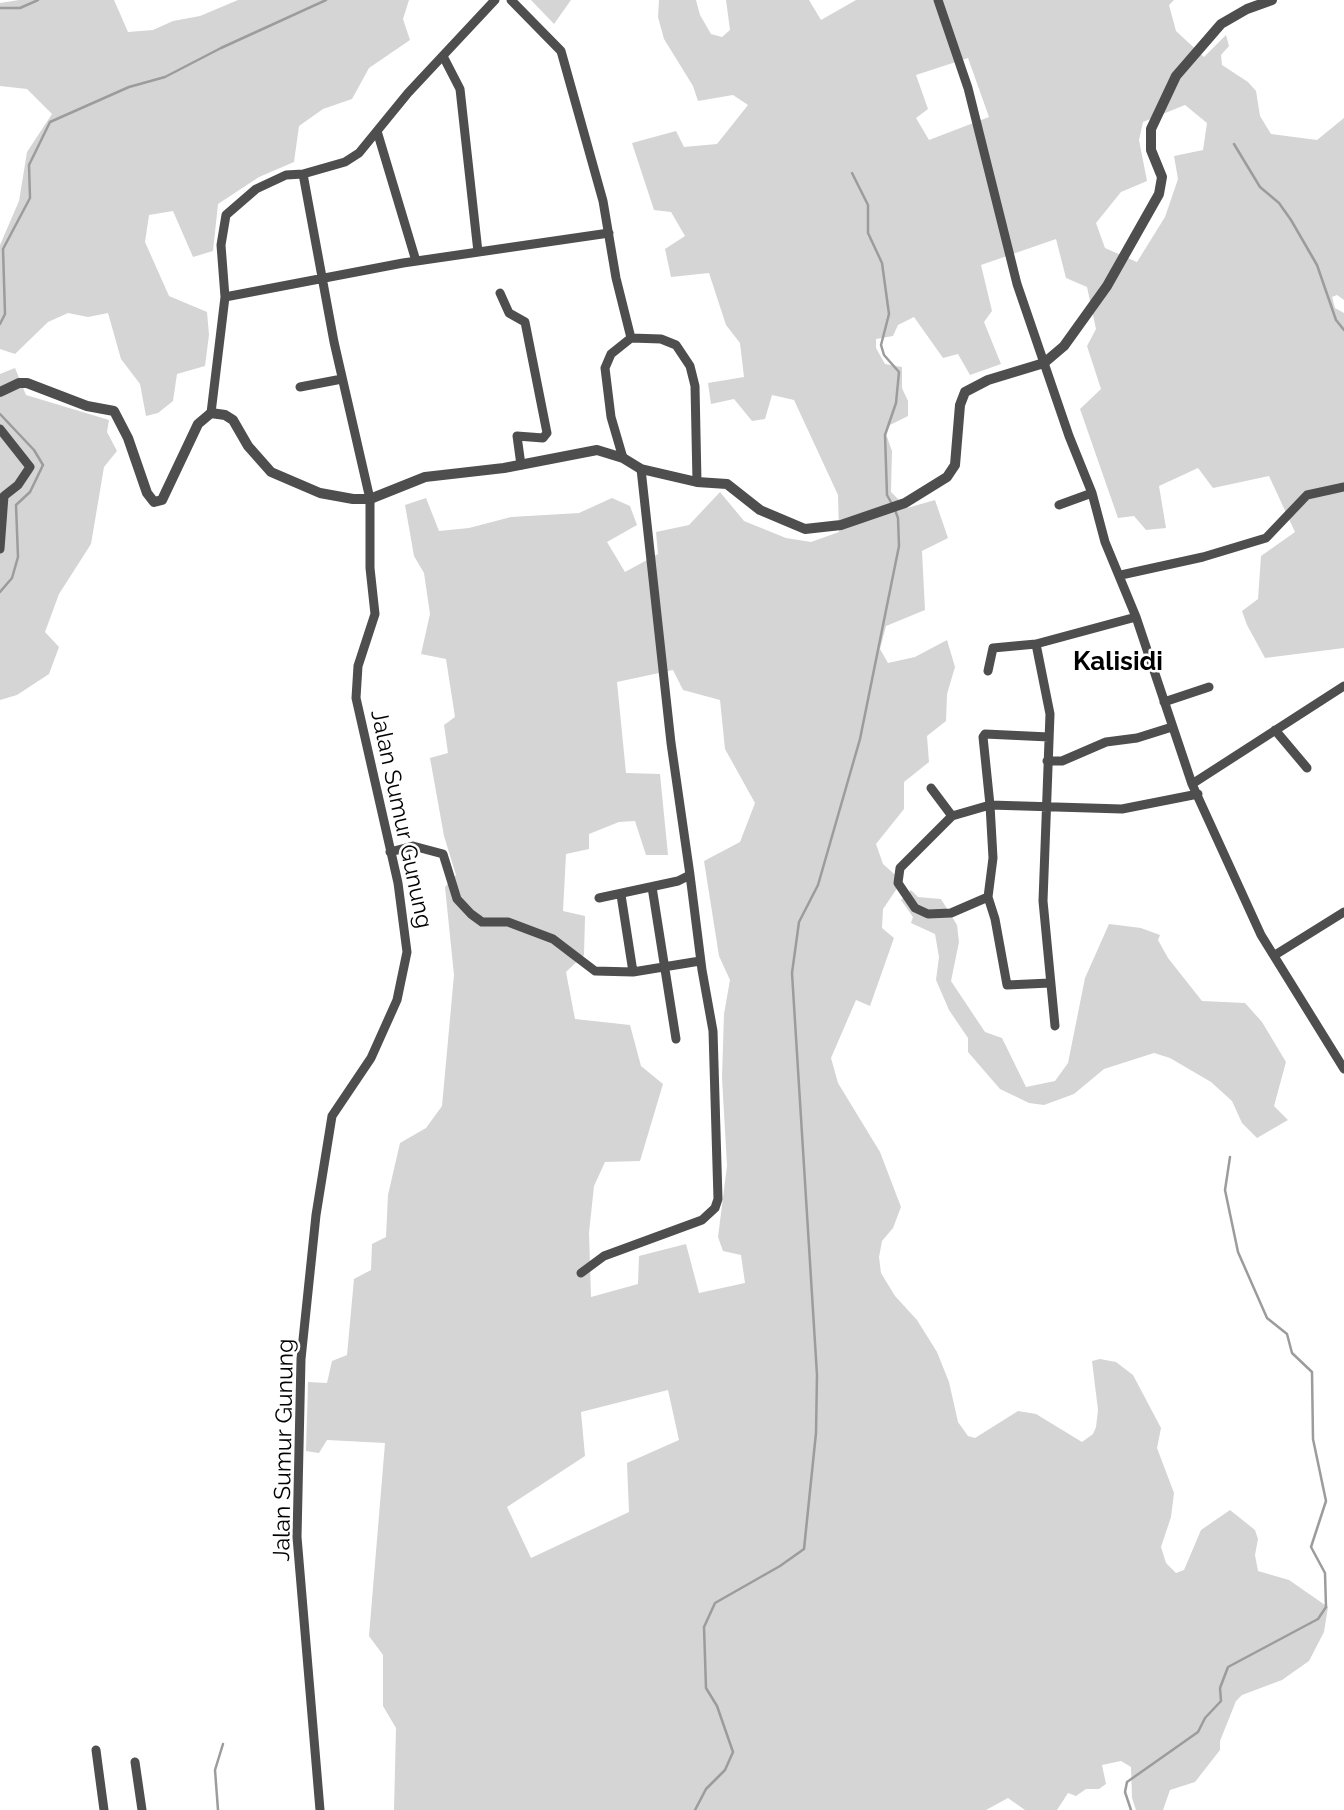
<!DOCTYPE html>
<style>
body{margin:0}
canvas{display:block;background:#fff}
</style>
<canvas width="1344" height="1810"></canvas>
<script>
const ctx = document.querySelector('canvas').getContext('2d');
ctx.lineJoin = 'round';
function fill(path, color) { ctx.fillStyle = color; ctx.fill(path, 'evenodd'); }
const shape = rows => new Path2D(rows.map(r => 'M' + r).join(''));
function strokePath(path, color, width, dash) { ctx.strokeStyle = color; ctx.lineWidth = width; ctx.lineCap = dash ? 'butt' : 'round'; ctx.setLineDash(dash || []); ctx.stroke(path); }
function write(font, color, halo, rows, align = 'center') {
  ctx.font = font + ' Raleway,sans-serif'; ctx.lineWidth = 5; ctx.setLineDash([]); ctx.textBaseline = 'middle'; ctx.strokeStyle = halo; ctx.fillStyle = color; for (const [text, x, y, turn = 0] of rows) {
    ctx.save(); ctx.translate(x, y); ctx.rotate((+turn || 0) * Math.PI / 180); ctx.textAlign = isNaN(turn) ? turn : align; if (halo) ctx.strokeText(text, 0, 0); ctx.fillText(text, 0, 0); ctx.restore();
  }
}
const green = shape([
 [19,0,114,0,128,32,153,30,173,21,200,16,238,0,409,0,403,19,410,40,369,68,352,99,323,109,299,126,294,162,259,177,218,204,213,251,193,257,173,211,149,215,145,242,169,296,207,312,209,335,205,366,177,374,173,401,158,413,146,416,140,384,121,359,108,313,88,317,68,313,48,322,15,354,0,349,0,245,19,201,27,152,52,114,27,89,0,86,0,3],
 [531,0,571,0,554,24],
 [659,0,696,0,700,15,711,34,722,37,730,30,726,0,809,0,821,20,856,0,1174,0,1169,5,1176,31,1204,57,1226,35,1229,46,1221,55,1222,65,1248,82,1256,91,1260,116,1271,134,1317,140,1344,118,1344,300,1337,295,1332,297,1335,308,1344,313,1344,648,1265,658,1247,625,1242,611,1258,599,1261,556,1295,532,1269,476,1213,488,1198,468,1159,486,1166,528,1146,530,1134,516,1118,518,1080,409,1101,389,1087,346,1096,329,1087,287,1066,278,1056,239,981,265,992,311,984,322,1001,364,970,375,958,354,943,358,914,317,898,325,893,336,876,339,876,348,885,364,902,367,902,388,908,401,908,416,890,425,886,434,892,451,891,492,907,508,935,500,948,538,922,551,925,610,886,626,880,649,888,663,915,657,947,640,955,667,947,694,946,721,927,736,929,762,904,782,904,809,876,844,883,864,902,881,883,909,882,928,894,938,870,1006,856,1000,831,1058,838,1083,880,1152,901,1207,893,1228,882,1241,879,1257,881,1273,895,1296,917,1320,937,1352,949,1382,958,1422,968,1436,975,1438,1018,1411,1036,1414,1082,1442,1093,1434,1096,1427,1098,1410,1092,1361,1100,1359,1116,1362,1133,1375,1161,1428,1157,1448,1174,1493,1171,1517,1161,1547,1166,1563,1176,1573,1184,1570,1201,1530,1230,1510,1255,1530,1258,1539,1255,1555,1258,1571,1289,1580,1328,1607,1324,1632,1309,1661,1282,1680,1242,1695,1236,1701,1220,1741,1220,1750,1195,1782,1170,1790,1163,1810,1136,1810,1132,1798,1131,1767,1121,1761,1102,1765,1106,1784,1099,1789,1086,1789,1076,1796,1068,1793,1057,1810,1025,1810,1008,1798,986,1810,394,1810,396,1728,383,1706,383,1655,369,1636,385,1443,327,1440,319,1453,306,1451,308,1382,327,1383,332,1361,347,1355,354,1279,371,1270,372,1244,386,1237,388,1195,400,1143,426,1128,442,1106,454,975,445,887,456,875,444,836,430,758,448,753,444,725,455,717,446,659,421,654,430,614,424,573,414,556,405,505,426,498,439,531,469,528,511,517,579,513,612,498,630,506,637,525,607,542,625,572,658,554,656,532,689,525,720,492,744,521,786,538,811,542,839,532,838,495,794,400,772,395,765,419,752,421,734,399,711,404,708,383,744,377,740,343,726,325,709,273,671,277,665,249,685,236,671,212,654,210,632,143,676,131,684,147,717,144,748,105,733,95,698,101,693,86,664,39,658,17],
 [968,58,989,117,929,140,916,118,928,109,916,75],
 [1185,105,1207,123,1203,150,1174,156,1178,179,1165,217,1137,262,1105,248,1096,223,1121,192,1147,181,1139,140,1143,122],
 [673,670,683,690,720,700,725,749,755,803,740,842,704,861,719,956,730,980,724,1014,722,1078,727,1166,718,1237,723,1251,741,1255,745,1283,699,1293,686,1244,639,1256,638,1284,591,1297,589,1233,594,1186,605,1162,640,1161,663,1084,641,1066,630,1025,575,1019,566,972,584,955,585,916,563,911,566,854,589,849,589,834,619,822,635,821,646,855,668,855,660,774,626,773,617,682],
 [668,1390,679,1440,627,1463,629,1512,531,1558,507,1507,585,1456,581,1412],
 [15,368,26,395,109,420,107,432,117,451,104,467,91,544,59,594,45,632,59,647,49,674,17,695,0,700,0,374],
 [911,890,918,897,941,899,957,925,959,942,951,981,985,1032,1002,1038,1026,1087,1055,1081,1068,1063,1085,978,1109,924,1141,928,1160,935,1158,940,1168,958,1202,1001,1245,1003,1262,1022,1286,1062,1274,1106,1288,1120,1257,1138,1242,1123,1232,1101,1211,1082,1170,1058,1154,1053,1104,1069,1074,1094,1044,1105,1029,1103,1000,1089,968,1052,968,1038,949,1010,936,980,939,957,935,934,911,923,913,917,901,900]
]);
const stream = shape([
 [0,8,20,8,38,0],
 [1234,144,1260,187,1279,203,1291,220,1317,265,1336,320,1344,330],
 [852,173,868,205,868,233,882,263,889,314,881,345,884,355,899,372,896,403,885,435,887,495,892,504],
 [0,324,5,314,3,249,30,198,29,165,50,122,129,87,165,77,221,48,326,0],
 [0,414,34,450,43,465,30,492,16,505,18,557,12,578,0,592],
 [218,1810,215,1770,223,1744],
 [695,1810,706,1789,725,1770,733,1752,717,1706,706,1688,704,1627,715,1603,780,1566,804,1549,816,1433,817,1375,792,973,799,922,818,885,860,739,899,546,898,518,895,510],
 [1131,1810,1125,1792,1127,1782,1198,1732,1205,1718,1221,1701,1220,1688,1228,1667,1318,1619,1326,1607,1325,1573,1311,1547,1326,1501,1313,1439,1312,1372,1292,1353,1287,1334,1267,1318,1238,1252,1225,1190,1230,1157]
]);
const minor = shape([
 [511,0,561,51,603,201,616,278,631,338,661,339,676,345,690,366,695,386,697,482],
 [938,0,968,88,1017,284,1069,436,1092,493,1105,542,1136,617,1192,784,1261,935,1344,1069],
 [444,58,460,89,478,252],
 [377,131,416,261],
 [500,293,509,313,525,322,547,433,543,438,517,436,521,465],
 [225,297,221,245,226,215,256,189,286,175,303,174],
 [300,387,342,379],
 [211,413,225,297,403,263,609,233],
 [0,429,30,467,18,485,4,496,0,549],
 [623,458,611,417,605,368,611,354,631,338],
 [1059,505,1092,493],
 [1121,575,1203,557,1266,538,1307,495,1344,487],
 [1036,644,1050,714,1043,901,1055,1026],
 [988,671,993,648,1036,644,1136,617],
 [1164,702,1209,687],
 [1275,730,1307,768],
 [1049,737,985,734,983,737,990,805,993,858,988,897,951,913,928,914,915,908,898,883,900,868,952,816,990,805,1122,809,1198,794],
 [1047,761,1062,761,1106,742,1137,738,1172,727],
 [1192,784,1344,686],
 [931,788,952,816],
 [390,852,413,846,443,854,457,899,471,914,482,922,508,922,553,939,595,971,633,972,700,961],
 [652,887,676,1039],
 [621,895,633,972],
 [988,897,995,919,1007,985,1050,983],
 [599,898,678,881,690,875,671,743,641,469],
 [1275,955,1344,912],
 [581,1273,604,1256,702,1220,715,1208,718,1199,713,1031,702,970,690,875],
 [96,1750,104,1810],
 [135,1762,142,1810],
 [320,1810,297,1537,301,1359,316,1215,332,1116,371,1058,397,1000,407,952,398,883,356,698,358,666,375,614,370,568,370,499,334,342,303,174,345,162,359,153,408,93,495,0]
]);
const tertiary = shape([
 [0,392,19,383,27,383,87,406,114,411,128,438,147,493,154,502,162,500,198,424,211,413,225,415,233,420,248,446,271,472,320,493,353,499,370,499,425,477,504,468,597,450,623,458,641,469,697,482,727,484,760,510,805,529,841,525,905,503,947,477,955,465,960,405,965,392,988,380,1044,363,1064,346,1107,286,1159,194,1162,177,1151,150,1151,129,1176,76,1221,24,1247,9,1272,0]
]);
const streetNames = [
 ["Jalan Sumur Gunung",401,819,78],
 ["Jalan Sumur Gunung",284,1450,-89]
];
const quarterNames = [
 ["Kalisidi",1118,662]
];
fill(green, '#d5d5d5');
strokePath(stream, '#9c9c9c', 2.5);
strokePath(minor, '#4e4e4e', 9);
strokePath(tertiary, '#4e4e4e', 10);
write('23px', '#000', '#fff', streetNames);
write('bold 26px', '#000', '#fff', quarterNames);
</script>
